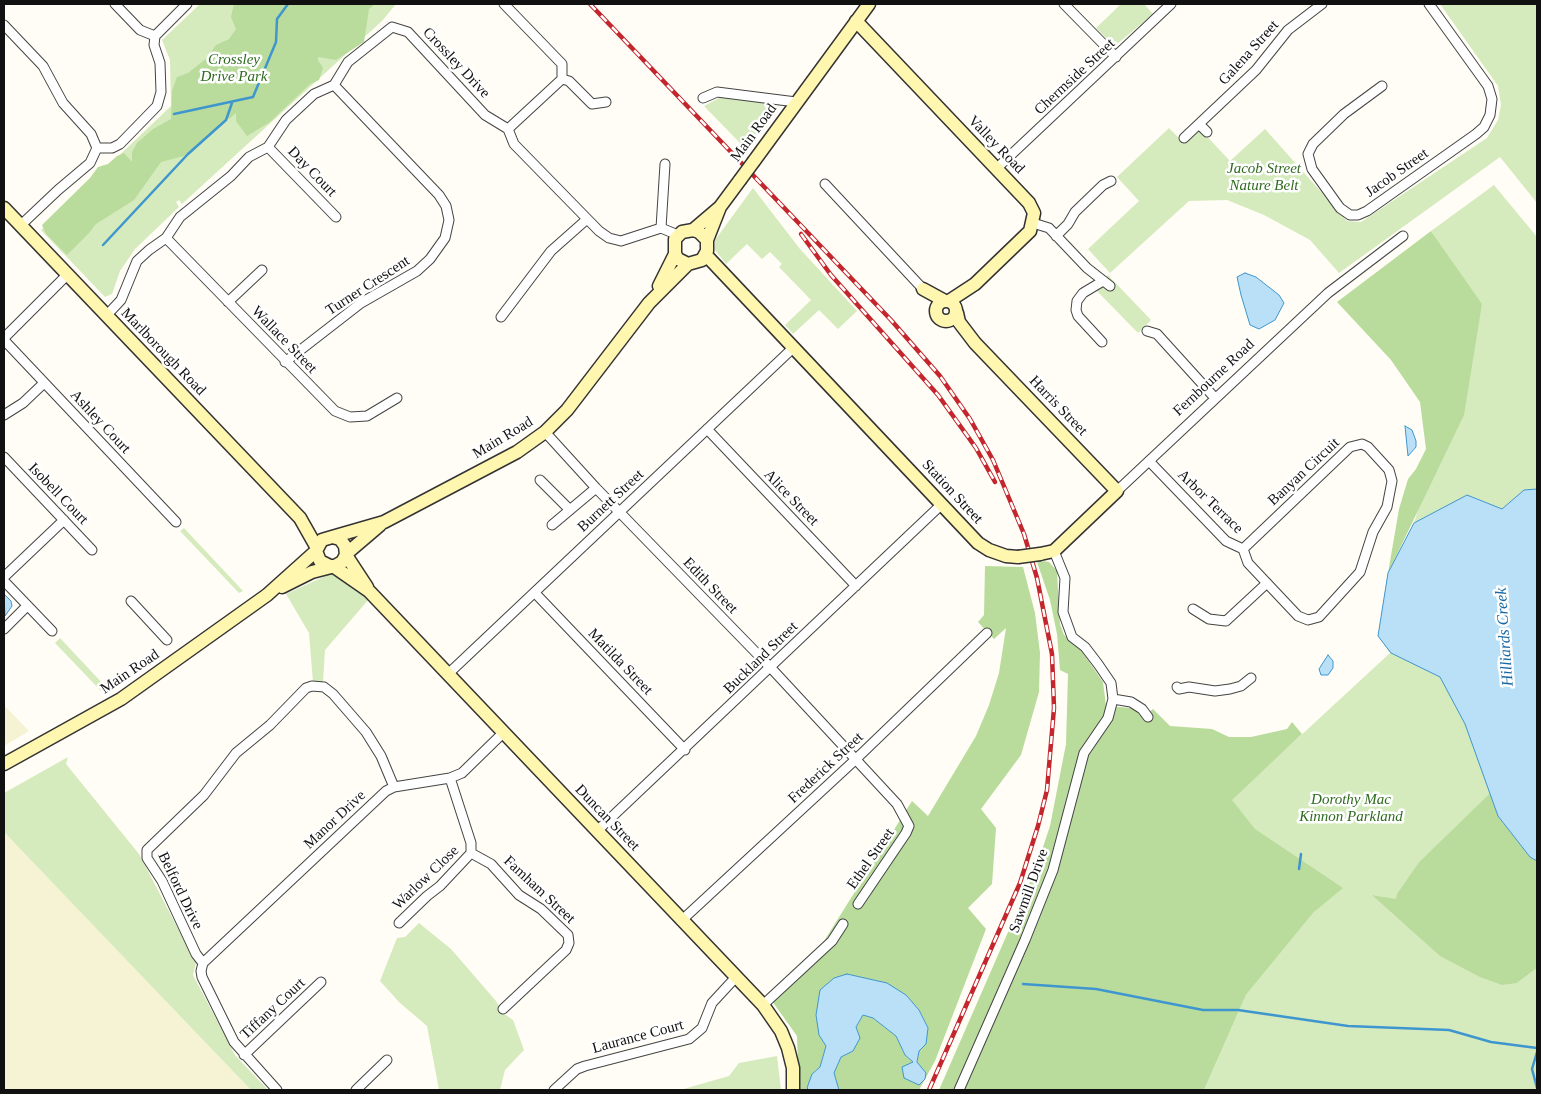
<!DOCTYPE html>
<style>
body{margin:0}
#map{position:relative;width:1541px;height:1094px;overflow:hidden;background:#fffdf5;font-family:Georgia,serif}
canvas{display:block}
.frame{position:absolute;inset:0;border:5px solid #111;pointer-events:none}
</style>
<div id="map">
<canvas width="1541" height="1094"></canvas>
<div class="frame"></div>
</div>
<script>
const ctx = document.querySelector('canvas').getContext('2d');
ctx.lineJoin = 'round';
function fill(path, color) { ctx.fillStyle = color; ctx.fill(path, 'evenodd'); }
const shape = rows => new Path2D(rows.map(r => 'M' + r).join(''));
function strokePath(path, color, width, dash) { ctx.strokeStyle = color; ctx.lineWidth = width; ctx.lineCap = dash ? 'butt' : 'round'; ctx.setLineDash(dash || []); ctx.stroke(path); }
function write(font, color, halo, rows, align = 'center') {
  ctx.font = font + ' Georgia,serif'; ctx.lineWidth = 5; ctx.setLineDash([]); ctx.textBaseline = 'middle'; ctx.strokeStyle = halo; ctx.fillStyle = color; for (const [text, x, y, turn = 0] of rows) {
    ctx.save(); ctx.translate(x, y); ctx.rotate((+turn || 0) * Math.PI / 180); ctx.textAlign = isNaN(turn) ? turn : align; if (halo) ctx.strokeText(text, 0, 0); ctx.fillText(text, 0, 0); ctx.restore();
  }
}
const farmland = shape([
 [4,705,29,731,4,746],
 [4,832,156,990,251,1090,4,1090]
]);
const green = shape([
 [200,4,396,4,382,21,182,204,179,200,176,202,179,207,135,249,120,271,112,294,105,297,41,230,171,106,170,60,162,40],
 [1121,4,1144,4,1153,14,1117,44,1109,41,1096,28],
 [1440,4,1537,4,1537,203,1500,157,1339,273,1310,240,1264,215,1227,200,1189,201,1110,273,1088,249,1139,201,1117,177,1169,128,1184,143,1200,129,1230,161,1265,129,1347,221,1361,222,1487,138,1498,120,1501,105,1498,86],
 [721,97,782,102,746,153,740,143,704,106],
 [1494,185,1537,237,1537,861,1498,816,1490,793,1419,862,1396,900,1374,895,1517,983,1537,968,1537,1090,1204,1090,1246,995,1314,912,1325,902,1316,904,1231,800,1390,653,1378,636,1388,573,1414,523,1482,305,1431,231],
 [753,188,800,249,857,311,838,329,819,310,793,334,785,325,811,300,779,267,782,264,770,252,762,259,747,244,726,264,715,250,715,240],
 [1108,275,1151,320,1138,333,1094,288],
 [184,528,243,591,239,593,180,531],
 [332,573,350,581,369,599,325,650,323,682,313,682,309,633,286,594],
 [60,638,106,687,101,691,55,643],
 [68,757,66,764,139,854,196,963,193,975,235,1055,268,1090,251,1090,4,832,4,793],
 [419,923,451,949,496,1001,503,1013,513,1020,524,1050,505,1070,500,1090,439,1090,427,1026,400,1003,380,981,397,938,405,937],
 [777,1056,781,1090,680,1090,729,1076,739,1063]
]);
const forest = shape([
 [234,4,375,4,369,9,364,42,336,60,318,57,318,60,323,68,319,80,310,84,270,122,247,136,236,121,236,113,229,119,226,118,207,137,184,156,161,162,134,200,96,224,89,233,67,255,46,234,42,225,90,178,98,167,108,164,117,156,124,153,132,162,132,152,137,143,153,129,171,119,172,91,177,77,188,73,207,58,216,45,229,39,236,29,231,17],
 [1431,231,1482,304,1464,415,1388,573,1399,509,1408,479,1416,469,1426,449,1420,402,1391,360,1337,302],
 [1043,561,1049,562,1057,571,1060,624,1064,635,1081,650,1103,682,1106,706,1132,708,1143,717,1153,709,1170,726,1212,729,1229,737,1251,737,1287,729,1292,722,1302,734,1232,800,1255,829,1343,888,1314,912,1246,995,1204,1090,939,1090,1036,868,1050,826,1066,744,1068,674,1060,670,1057,634,1050,600,1037,562],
 [985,566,1023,567,1035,613,1040,653,1039,692,1021,755,981,809,996,828,992,884,968,908,986,929,935,1061,919,1090,839,1090,834,1073,841,1057,853,1051,859,1039,856,1027,863,1015,873,1018,896,1036,905,1055,926,1073,917,1063,919,1051,928,1028,919,1010,906,995,819,1035,826,1046,820,1067,812,1074,807,1088,809,1090,799,1090,797,1036,767,994,824,941,912,801,928,816,976,736,989,705,999,673,1006,628,994,639,978,622,984,615],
 [1490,793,1498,816,1530,857,1537,861,1537,968,1517,983,1502,985,1480,977,1440,956,1372,895,1396,899,1397,894,1419,862]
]);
const water = shape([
 [1245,273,1256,277,1279,295,1284,303,1275,320,1259,329,1250,325,1241,295,1237,277,1245,273],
 [1405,426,1412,430,1416,441,1416,447,1408,456,1405,426],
 [1537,489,1537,861,1530,857,1498,816,1465,724,1440,677,1391,653,1378,636,1388,573,1414,523,1467,495,1502,509,1524,490,1537,489],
 [4,594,11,601,12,606,5,616,4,594],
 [1328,655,1333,661,1333,668,1328,675,1321,675,1319,669,1328,655],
 [847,974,887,983,906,995,919,1010,928,1028,926,1044,919,1051,917,1062,926,1073,925,1079,919,1085,904,1078,902,1067,913,1062,905,1055,896,1036,873,1018,863,1015,856,1027,860,1038,853,1051,841,1057,834,1073,839,1090,809,1090,807,1088,812,1074,820,1067,826,1046,819,1035,816,1015,820,990,834,978,847,974]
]);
const stream = shape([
 [174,114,253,97,276,42,277,19,288,4],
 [103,245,188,154,226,120,232,103],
 [1299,869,1301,854],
 [1023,984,1096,989,1203,1010,1238,1010,1348,1026,1449,1030,1491,1042,1537,1048],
 [1537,1052,1532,1069,1537,1088]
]);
const street = shape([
 [115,4,140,30,155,36],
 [504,4,562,64,562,79,569,81,592,104,606,102],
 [1064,4,1116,57],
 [4,25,43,66,63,103,91,134,97,148,90,163,58,190,21,225],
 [155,36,187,4],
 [1382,86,1344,114,1313,144,1308,154,1312,169,1340,208,1350,215,1358,215,1367,211,1476,134,1484,127,1490,115,1492,99,1488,86,1429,4],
 [703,98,717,92,796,102],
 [1199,124,1207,132],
 [508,129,562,79],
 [1184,138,1256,70,1288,30,1322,4],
 [268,147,336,217],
 [97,148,112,148,120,144,157,106,161,92,160,63,154,45,155,36],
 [996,169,1171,4],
 [825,184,923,289],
 [1033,223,1049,228,1087,268,1110,286],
 [661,228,665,164],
 [1056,236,1068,224,1075,212,1103,185,1111,181],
 [166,238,335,411,350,417,367,416,397,398],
 [228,302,262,270],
 [106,316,121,300,137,261,149,250,166,238,180,217,231,176,249,157,268,147,286,120,314,94,334,85,348,62,392,27,408,32,485,115,508,129,514,144,599,231,609,238,621,241,661,228,678,235],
 [501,317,551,251,586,220],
 [1147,331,1157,334,1215,398],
 [4,338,67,275],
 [4,340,176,522],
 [1102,342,1078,316,1076,310,1077,301,1083,293,1103,281],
 [285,362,361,303,417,271,430,259,445,238,449,220,446,206,439,195,334,85],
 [4,415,23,403,44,383],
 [707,429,856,586],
 [545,432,596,488,771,668,897,804,909,826,906,833,858,904],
 [4,457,92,550],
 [1149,461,1226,541,1243,549,1248,563,1298,616,1308,620,1319,617,1360,572,1373,532,1387,507,1392,481,1389,470,1368,447,1362,444,1350,447,1243,549],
 [540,480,570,510],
 [1117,491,1328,293,1403,236],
 [552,525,596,488],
 [1054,551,1065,578,1063,612,1072,637,1085,647,1098,664,1111,683,1113,699,1131,702,1142,709,1148,717],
 [4,577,64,520],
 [4,581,52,631],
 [535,593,685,750],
 [131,601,167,640],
 [1193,609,1209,619,1226,621,1267,583],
 [4,629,27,606],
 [448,674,793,348],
 [1177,687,1179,689,1189,687,1215,691,1230,689,1241,686,1251,678],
 [450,778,471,843,471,853,491,864,519,895,541,909,568,935,569,943,566,950,503,1009],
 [597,831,942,504],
 [681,921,855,760,987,633],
 [399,923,427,896,440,886,471,853],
 [203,963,386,791,394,787,450,778,462,773,503,733],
 [763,1005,832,941,843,924],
 [244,1055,321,982],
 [277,1090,234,1042,202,977,201,971,203,963,196,954,162,881,147,858,147,850,204,795,236,753,270,725,306,688,312,686,324,687,333,694,366,732,381,756,394,787],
 [356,1090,387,1060],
 [554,1090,577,1069,585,1066,689,1039,702,1028,712,1003,736,977],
 [959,1090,1025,940,1053,870,1084,753,1108,718,1113,699]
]);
const secondary = shape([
 [856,21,1029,203,1034,213,1030,231,975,284,949,301],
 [754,161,869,4],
 [4,208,300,518,317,548],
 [693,230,720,207,740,180],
 [707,240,699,232,693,230,682,232,675,239,675,254,678,259,688,264,702,260,707,251,707,240,720,207],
 [706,255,978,543,989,550,1006,556,1018,557],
 [659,286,675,254],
 [923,289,945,301],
 '936 311a10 10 0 1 1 20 0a10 10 0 1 1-20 0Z',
 [957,313,959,322,975,343,1117,491,1054,551,1040,554],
 [332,537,384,522,517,452,545,432,567,410,649,303,688,264],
 [346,554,380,525],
 [346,555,367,587],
 [333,566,369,591,763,1005,781,1031,788,1048,793,1068,793,1090],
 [282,587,312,572,335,566,342,562,346,555,345,546,340,539,332,537,322,540,316,551,320,561,330,566],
 [4,764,121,699,267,595,316,551]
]);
const rail = shape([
 [590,4,891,320,940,376,970,419,993,460,1024,534,1037,578,1052,654,1054,708,1047,790,1038,826,1020,883,929,1090],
 [801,234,831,275,938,395,976,448,995,482]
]);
const secondaryBridge = shape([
 [740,180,754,161],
 [1018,557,1040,554]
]);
const streetNames = [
 ["Galena Street",1249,53,-48],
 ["Crossley Drive",456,63,47],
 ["Chermside Street",1075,77,-43],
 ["Main Road",754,133,-54],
 ["Valley Road",996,145,46],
 ["Day Court",312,172,46],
 ["Jacob Street",1397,173,-35],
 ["Turner Crescent",368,286,-33],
 ["Wallace Street",284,340,46],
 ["Marlborough Road",163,352,46],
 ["Fernbourne Road",1214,378,-43],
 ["Harris Street",1058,406,46],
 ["Ashley Court",100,422,47],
 ["Main Road",503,438,-31],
 ["Banyan Circuit",1304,472,-43],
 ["Station Street",952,492,47],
 ["Isobell Court",58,494,46],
 ["Alice Street",791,498,46],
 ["Burnett Street",611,501,-43],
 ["Arbor Terrace",1210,502,44],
 ["Edith Street",710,586,46],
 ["Buckland Street",761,658,-44],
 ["Matilda Street",620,662,46],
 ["Main Road",130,672,-34],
 ["Frederick Street",826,768,-43],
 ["Duncan Street",607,818,46],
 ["Manor Drive",335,820,-43],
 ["Ethel Street",871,859,-55],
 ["Warlow Close",426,878,-44],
 ["Famham Street",539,890,43],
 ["Belford Drive",180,891,64],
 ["Sawmill Drive",1029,891,-70],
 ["Tiffany Court",273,1009,-43],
 ["Laurance Court",638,1037,-15]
];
const parkNames = [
 ["Crossley",234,60],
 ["Drive Park",234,77],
 ["Jacob Street",1264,169],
 ["Nature Belt",1264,186],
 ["Dorothy Mac",1351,800],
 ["Kinnon Parkland",1351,817]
];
const waterNames = [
 ["Hilliards Creek",1505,637,-94]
];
fill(farmland, '#f6f3d4');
fill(green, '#d5ebbd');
fill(forest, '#b9dc9c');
fill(water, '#b9e0f7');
strokePath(water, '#3f96cf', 1);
strokePath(stream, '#3f96cf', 2.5);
strokePath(street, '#444', 11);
strokePath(secondary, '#333', 15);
strokePath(street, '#fff', 9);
strokePath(secondary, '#fff6b0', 12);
strokePath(rail, '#c4262e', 4.5);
strokePath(rail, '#fff', 2.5, [8]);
strokePath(secondaryBridge, '#333', 15, []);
strokePath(secondaryBridge, '#fff6b0', 12);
write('15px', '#111', '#fff', streetNames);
write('italic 15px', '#2f6b1f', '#fff', parkNames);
write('italic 16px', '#1768a6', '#fff', waterNames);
</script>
